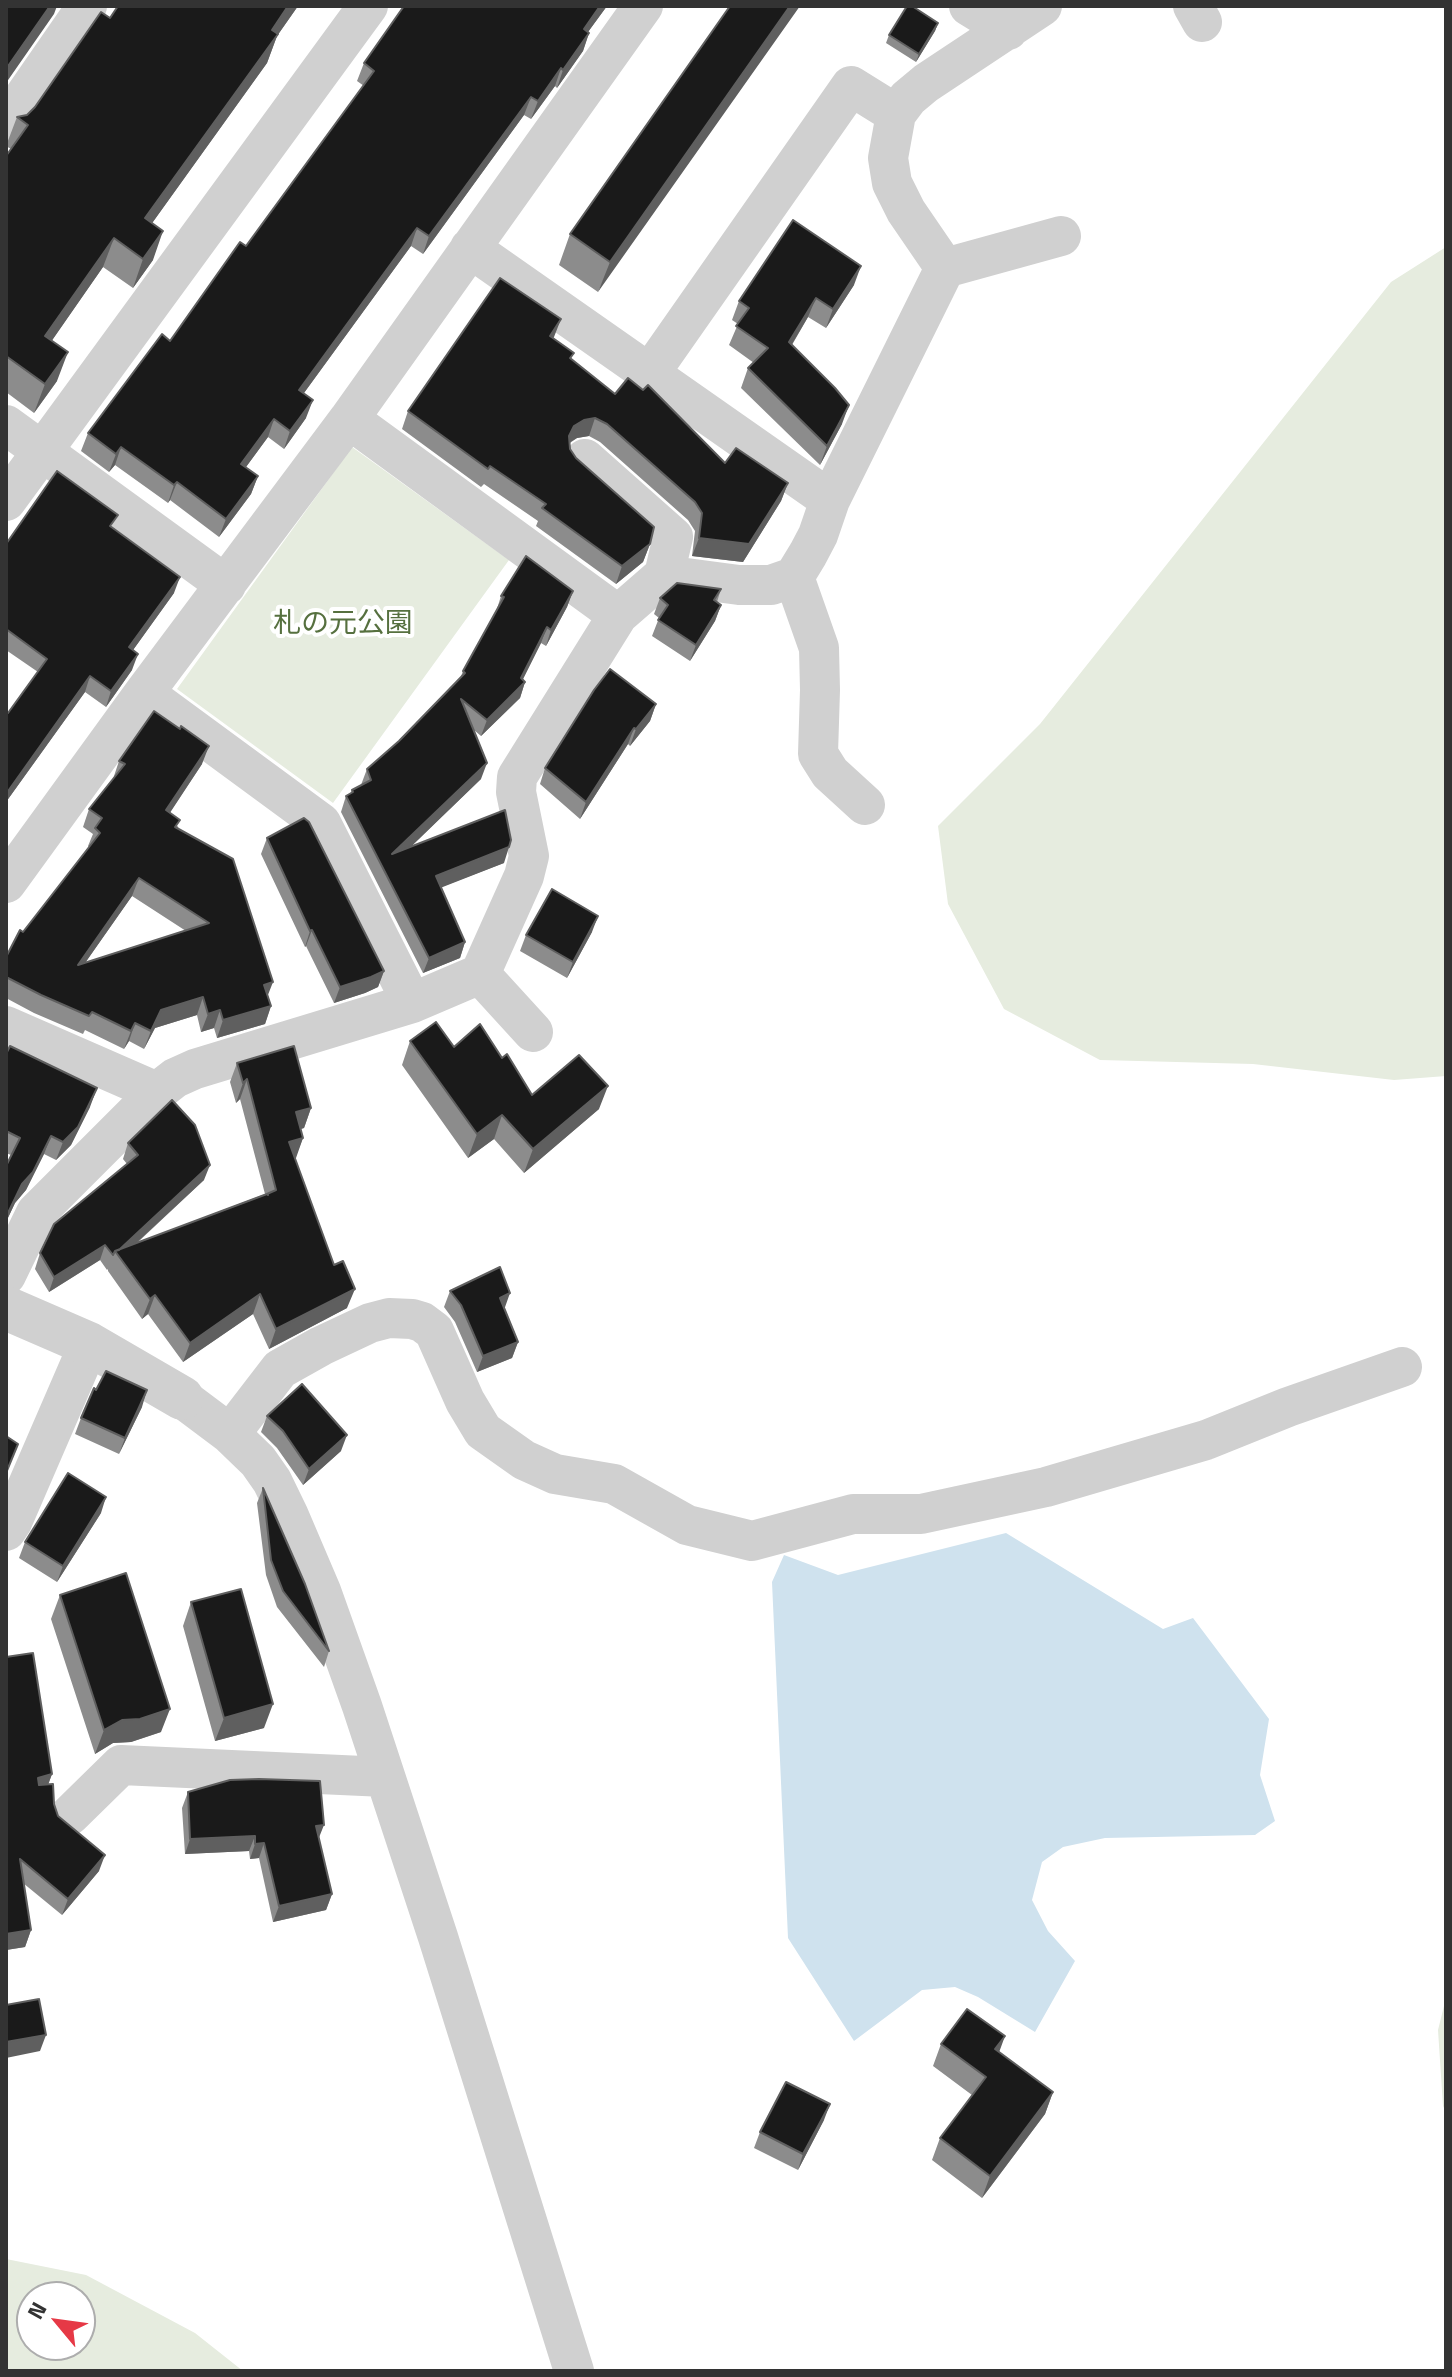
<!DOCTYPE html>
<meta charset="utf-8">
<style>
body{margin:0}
#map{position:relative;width:1452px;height:2377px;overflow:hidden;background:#fff;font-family:"Titillium Web",sans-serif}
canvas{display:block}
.frame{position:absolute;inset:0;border:8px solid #333;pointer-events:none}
.north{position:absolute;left:16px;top:2281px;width:80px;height:80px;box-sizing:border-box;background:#fff;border:2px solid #adadad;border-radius:50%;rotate:299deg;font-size:22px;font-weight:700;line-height:32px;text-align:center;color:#333}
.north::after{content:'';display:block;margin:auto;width:28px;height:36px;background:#e63946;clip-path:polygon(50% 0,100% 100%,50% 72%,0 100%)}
</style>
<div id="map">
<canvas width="1452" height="2377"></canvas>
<div class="frame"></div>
<div class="north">N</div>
</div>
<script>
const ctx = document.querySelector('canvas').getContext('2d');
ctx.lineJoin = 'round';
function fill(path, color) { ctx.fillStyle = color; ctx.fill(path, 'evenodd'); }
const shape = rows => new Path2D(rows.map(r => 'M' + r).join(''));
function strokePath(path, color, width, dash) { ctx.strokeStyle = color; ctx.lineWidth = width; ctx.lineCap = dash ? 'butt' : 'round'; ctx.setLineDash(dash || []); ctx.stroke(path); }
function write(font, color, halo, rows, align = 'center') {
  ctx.font = font + ' "Titillium Web","Noto Sans JP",sans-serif'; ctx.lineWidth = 8; ctx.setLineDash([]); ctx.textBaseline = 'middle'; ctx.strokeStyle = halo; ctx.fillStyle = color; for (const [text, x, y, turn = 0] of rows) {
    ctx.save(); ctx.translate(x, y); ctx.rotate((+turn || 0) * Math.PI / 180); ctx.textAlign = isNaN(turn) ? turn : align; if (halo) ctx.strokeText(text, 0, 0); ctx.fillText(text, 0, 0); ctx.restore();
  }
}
const green = shape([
 [1446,247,1446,1076,1394,1080,1253,1064,1100,1060,1004,1009,948,904,938,826,1040,724,1391,282],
 [352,447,509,560,333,803,177,689],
 [1446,1998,1446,2112,1443,2106,1438,2030],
 [6,2259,86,2275,195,2333,243,2371,6,2371],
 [32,2297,80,2297,80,2345,32,2345]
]);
const water = shape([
 [1006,1533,1163,1629,1193,1618,1269,1719,1260,1775,1275,1821,1255,1835,1105,1838,1063,1847,1042,1862,1032,1900,1048,1931,1075,1961,1035,2032,978,1997,955,1987,922,1990,854,2041,788,1938,772,1582,784,1555,838,1575]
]);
const minor = shape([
 [969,6,1008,30],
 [1193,6,1202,22],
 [6,123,87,6],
 [470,248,830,500],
 [945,268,1061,236],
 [650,373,851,86,896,114],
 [349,419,618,615],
 [6,425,226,585],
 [585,459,673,537,664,575],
 [6,501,368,6],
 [794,577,819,648,820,690,818,754,830,773,865,805],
 [144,693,321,823,412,1003],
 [6,883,144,693,349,419,643,6],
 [480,974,533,1032],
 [6,1026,157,1092],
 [6,1275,36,1213,157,1092,175,1078,195,1069,412,1003,480,974,524,876,529,856,516,792,517,777,618,615,664,575,739,585,771,585,794,577,808,554,818,535,830,500,945,268,906,211,892,183,888,158,896,114,908,98,926,83,1042,6],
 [182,1398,230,1434,258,1461,272,1481,289,1516,321,1591,362,1706,438,1937,574,2371],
 [230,1434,280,1369,321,1346,370,1323,389,1318,412,1319,422,1322,434,1331,465,1401,483,1431,524,1460,555,1474,614,1484,687,1525,752,1541,853,1514,921,1514,1046,1487,1206,1440,1288,1407,1402,1367],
 [6,1531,12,1522,89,1344],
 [70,1815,121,1765,385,1777]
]);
const tertiary = shape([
 [6,1308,89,1344,182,1398]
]);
const wall = shape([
 [118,6,298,6,277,36,267,63,152,223,153,260,133,288,103,267,52,340,57,381,34,413,6,392,6,156,11,149,6,146,17,117,27,115,35,107,110,18],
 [607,6,588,32,589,33,583,51,557,88,555,86,531,119,524,115,423,254,411,246,304,393,306,418,284,449,268,437,246,467,258,476,251,494,219,537,170,500,168,503,115,465,109,472,81,451,88,433,170,341,246,246,364,86,357,81,364,63],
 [730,6,598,292,559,265,570,234],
 [938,23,935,31,916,62,886,43,889,35],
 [854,285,826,328,808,317,792,345,842,424,820,465,741,388,748,368,754,363,729,345,738,324,732,320,739,301],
 [553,339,574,353,571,359,615,394,725,463,788,483,781,501,743,562,692,556,695,531,688,520,600,442,589,436,577,438,570,443,570,449,576,458,650,544,643,562,616,584,536,526,538,521,484,484,481,487,402,429,408,411],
 [114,528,174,593,133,650,132,670,106,707,85,692,6,802,6,711,8,713,38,672,6,650,6,544],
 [721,589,717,602,721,605,715,621,690,661,652,636,659,618,654,614,660,598],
 [573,591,567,607,546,646,541,643,523,679,525,682,520,698,481,736,474,730,481,779,410,847,504,863,441,887,465,942,460,958,423,973,341,812,346,796,350,794,352,790,361,785,367,769,399,741,460,679,463,671,496,612,501,596],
 [656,704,650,721,630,746,628,744,580,819,540,784,545,768],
 [119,761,202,764,170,812,268,996,271,1006,265,1024,217,1038,214,1028,201,1032,197,1015,155,1028,144,1049,129,1041,124,1049,85,1030,83,1034,34,1013,6,998,6,957,23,932,89,847,88,846,93,834,83,827,89,809,113,779],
 [132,896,186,931,85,963],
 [267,838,384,971,378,987,365,993,334,1003,306,946,305,947,261,854],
 [592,932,567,978,520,951,526,935],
 [410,1041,454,1047,502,1058,532,1095,599,1109,524,1173,494,1139,468,1158,402,1065],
 [6,1054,90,1107,71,1145,56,1160,44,1154,26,1190,15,1203,6,1222,6,1166,11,1155,6,1153],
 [237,1063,311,1108,304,1128,301,1129,303,1138,295,1158,347,1308,269,1349,253,1314,183,1362,148,1314,142,1319,108,1271,108,1269,107,1270,100,1260,49,1292,35,1269,40,1253,127,1164,123,1159,128,1143,204,1180,137,1243,265,1194,240,1099,236,1103,230,1082],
 [450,1291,504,1308,518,1342,512,1358,477,1372,455,1322,444,1307],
 [142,1407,119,1454,75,1434,81,1418],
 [267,1416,341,1451,303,1485,277,1448,261,1432],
 [263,1488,329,1651,324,1667,277,1607,266,1575,257,1503],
 [101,1513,57,1582,19,1558,25,1542],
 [60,1595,161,1732,131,1742,113,1743,95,1754,51,1619],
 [191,1602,264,1728,215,1741,183,1626],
 [6,1657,52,1774,48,1785,58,1816,99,1871,62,1915,23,1883,31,1930,25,1947,6,1950],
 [188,1792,319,1838,332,1894,326,1910,273,1922,259,1858,250,1859,249,1851,185,1854,182,1808],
 [941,2044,999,2052,1053,2092,1045,2114,982,2198,932,2160,940,2138,972,2095,933,2066],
 [824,2120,798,2170,754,2148,760,2132]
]);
const shadedWall = shape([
 [50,6,57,6,54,14,6,83,6,69],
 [288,6,298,6,277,36,267,63,135,247,145,218],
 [600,6,607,6,577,47,584,29],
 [790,6,800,6,598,292,610,262],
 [938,23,935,31,916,62,919,54],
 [589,33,583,51,557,88,563,70],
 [561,68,555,86,531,119,538,101],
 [531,97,524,115,423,254,429,236],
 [417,228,411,246,293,408,299,390],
 [163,231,153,260,133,288,143,259],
 [114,238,103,267,35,365,45,336],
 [861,266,854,285,826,328,833,309],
 [816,298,808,317,782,361,789,342],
 [561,319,554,337,543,354,550,336],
 [68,352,57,381,34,413,45,384],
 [313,400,306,418,284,449,290,431],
 [849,405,842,424,820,465,827,446],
 [595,418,589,436,577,438,567,444,569,436,574,426,584,420],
 [274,419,268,437,235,482,241,464],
 [121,447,115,465,109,472,116,454],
 [258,476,251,494,219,537,226,519],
 [177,482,170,500,168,503,174,485],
 [788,483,781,501,743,562,692,556,699,538],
 [650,544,643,562,616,584,622,566],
 [180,577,174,593,123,664,129,647],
 [573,591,567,607,546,646,551,630],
 [721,605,715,621,690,661,696,645],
 [547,627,541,643,518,689,525,682,520,698,481,736,487,720,521,678],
 [138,654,132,670,106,707,111,691],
 [90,676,85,692,6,802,6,794],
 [656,704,650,721,630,746,636,729],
 [634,728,628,744,580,819,586,802],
 [209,746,202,764,160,828,166,810],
 [487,763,481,779,387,870,392,854],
 [509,847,504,863,430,892,436,876],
 [139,878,132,896,71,983,78,965],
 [598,916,592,932,567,978,573,962],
 [312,930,306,946,305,947,310,931],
 [465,942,460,958,423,973,429,958],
 [384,971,378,987,365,993,334,1003,340,987],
 [273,982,266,1000,264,985],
 [203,997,197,1015,155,1028,144,1049,151,1031,161,1010],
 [271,1006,265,1024,217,1038,223,1020],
 [220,1010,214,1028,201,1032,208,1014],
 [135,1023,129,1041,124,1049,131,1031],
 [247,1079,240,1099,236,1103,243,1083],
 [608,1086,599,1109,524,1173,533,1149],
 [97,1088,90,1107,71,1145,56,1160,63,1142],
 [311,1108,304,1128,289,1132,296,1112],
 [502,1115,494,1139,468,1158,477,1134],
 [51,1136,44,1154,26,1190,15,1203,6,1222,7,1215,22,1184],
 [303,1138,296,1158,282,1161,289,1142],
 [210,1165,204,1180,120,1258,116,1252],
 [105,1245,100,1260,49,1292,54,1277],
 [355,1289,347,1308,269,1349,276,1329],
 [510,1293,504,1310,500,1298],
 [260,1294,253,1314,183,1362,190,1343],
 [155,1295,148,1314,142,1319,150,1299],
 [518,1342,512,1358,477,1372,483,1356],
 [147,1390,142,1407,119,1454,125,1438],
 [347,1435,341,1451,303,1485,309,1469],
 [106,1497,101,1513,57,1582,63,1566],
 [273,1704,264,1728,215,1741,224,1718],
 [170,1709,161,1732,131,1742,113,1743,95,1754,104,1730,122,1720],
 [52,1774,46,1790,32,1794,38,1778],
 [324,1825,318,1840,316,1826],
 [255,1836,249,1851,185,1854,190,1839],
 [264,1843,259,1858,250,1859,255,1844],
 [105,1855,99,1871,62,1915,68,1899],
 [332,1894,326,1910,273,1922,279,1906],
 [31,1930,25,1947,6,1950,6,1934],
 [46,2035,40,2051,6,2058,6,2042],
 [1005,2036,997,2058,995,2049],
 [1053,2092,1045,2114,982,2198,990,2176],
 [830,2104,824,2120,798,2170,803,2154]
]);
const building = shape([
 [6,6,50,6,6,69,6,6],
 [118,6,288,6,272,30,278,34,145,218,163,231,143,259,114,238,45,336,68,352,45,384,6,356,6,156,28,125,17,117,27,115,35,107,101,12,110,18,118,6],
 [404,6,600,6,584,29,589,33,563,70,561,68,538,101,531,97,429,236,417,228,299,390,313,400,290,431,274,419,241,464,258,476,226,519,177,482,174,485,121,447,116,454,88,433,162,334,170,341,240,242,246,246,374,71,364,63,404,6],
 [730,6,790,6,610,262,570,234,730,6],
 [907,6,912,6,938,23,919,54,889,35,907,6],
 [793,220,861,266,833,309,816,298,789,342,835,388,849,405,827,446,748,368,768,348,736,326,749,308,739,301,793,220],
 [500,278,561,319,550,336,574,353,570,358,615,394,628,378,643,390,648,385,725,463,736,448,788,483,749,544,699,538,702,513,695,502,607,424,595,418,584,420,574,426,569,436,570,449,576,458,654,527,650,544,622,566,542,508,546,504,490,466,488,469,408,411,500,278],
 [57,471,118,515,110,526,180,577,129,647,138,654,111,691,90,676,6,794,6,711,8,713,47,659,6,629,6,544,57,471],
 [526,556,573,591,551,630,547,627,521,678,525,682,487,720,461,699,487,763,392,854,505,810,511,840,509,847,436,876,465,942,429,958,346,796,353,792,352,790,371,780,367,769,399,741,465,673,463,671,504,597,501,596,526,556],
 [677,583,721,589,714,600,721,605,696,645,658,620,668,605,660,598,677,583],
 [610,669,656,704,636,729,634,728,586,802,545,768,594,690,610,669],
 [154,711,180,729,181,726,209,746,166,810,180,820,175,827,233,859,273,982,264,985,271,1006,223,1020,220,1010,208,1014,203,997,161,1010,151,1031,135,1023,131,1031,92,1012,89,1016,41,995,6,977,6,957,20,930,23,932,100,833,95,828,102,818,89,809,125,764,119,761,154,711],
 [139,878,209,923,78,965,139,878],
 [304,818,309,822,384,971,371,977,340,987,312,930,310,931,267,838,304,818],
 [552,889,598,916,573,962,526,935,552,889],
 [436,1022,454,1047,480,1024,502,1058,507,1054,532,1095,579,1055,608,1086,533,1149,502,1115,477,1134,410,1041,436,1022],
 [10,1046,97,1088,78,1127,63,1142,51,1136,33,1172,22,1184,7,1215,6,1214,6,1166,20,1138,6,1131,6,1054,10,1046],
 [294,1046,311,1108,296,1112,303,1138,289,1142,334,1265,343,1261,355,1289,276,1329,260,1294,190,1343,155,1295,150,1299,115,1251,267,1194,268,1195,267,1194,276,1190,247,1079,243,1083,237,1063,294,1046],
 [172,1100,195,1125,210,1165,119,1250,115,1251,113,1255,105,1245,54,1277,40,1253,54,1224,138,1155,128,1143,172,1100],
 [500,1267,510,1293,500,1298,518,1342,483,1356,461,1305,450,1291,500,1267],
 [106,1371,147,1390,125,1438,81,1418,94,1388,96,1390,106,1371],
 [302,1384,347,1435,309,1469,283,1431,267,1416,302,1384],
 [6,1436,18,1444,6,1473,6,1436],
 [68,1473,106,1497,63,1566,25,1542,68,1473],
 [263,1488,305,1584,329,1651,283,1591,271,1560,263,1488],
 [126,1573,170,1709,140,1719,122,1720,104,1730,60,1595,126,1573],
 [241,1589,273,1704,224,1718,191,1602,241,1589],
 [33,1653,52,1774,38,1778,39,1785,53,1784,54,1804,58,1816,105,1855,68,1899,20,1859,31,1930,6,1934,6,1657,33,1653],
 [259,1779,320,1781,324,1825,316,1826,332,1894,279,1906,264,1843,255,1844,255,1836,190,1839,188,1792,230,1780,259,1779],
 [39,1999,46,2035,6,2042,6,2005,39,1999],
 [967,2009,1005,2036,995,2049,1053,2092,990,2176,940,2138,986,2077,941,2044,967,2009],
 [786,2082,830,2104,803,2154,760,2132,786,2082]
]);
const parkNames = [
 ["札の元公園",343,625]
];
fill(green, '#e6ecdf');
fill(water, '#cfe2ee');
strokePath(minor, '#d0d0d0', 40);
strokePath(tertiary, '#d0d0d0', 44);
fill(wall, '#8c8c8c');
fill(shadedWall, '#5f5f5f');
fill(building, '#1a1a1a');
strokePath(building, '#5f5f5f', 2);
write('28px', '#56703f', '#fff', parkNames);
</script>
